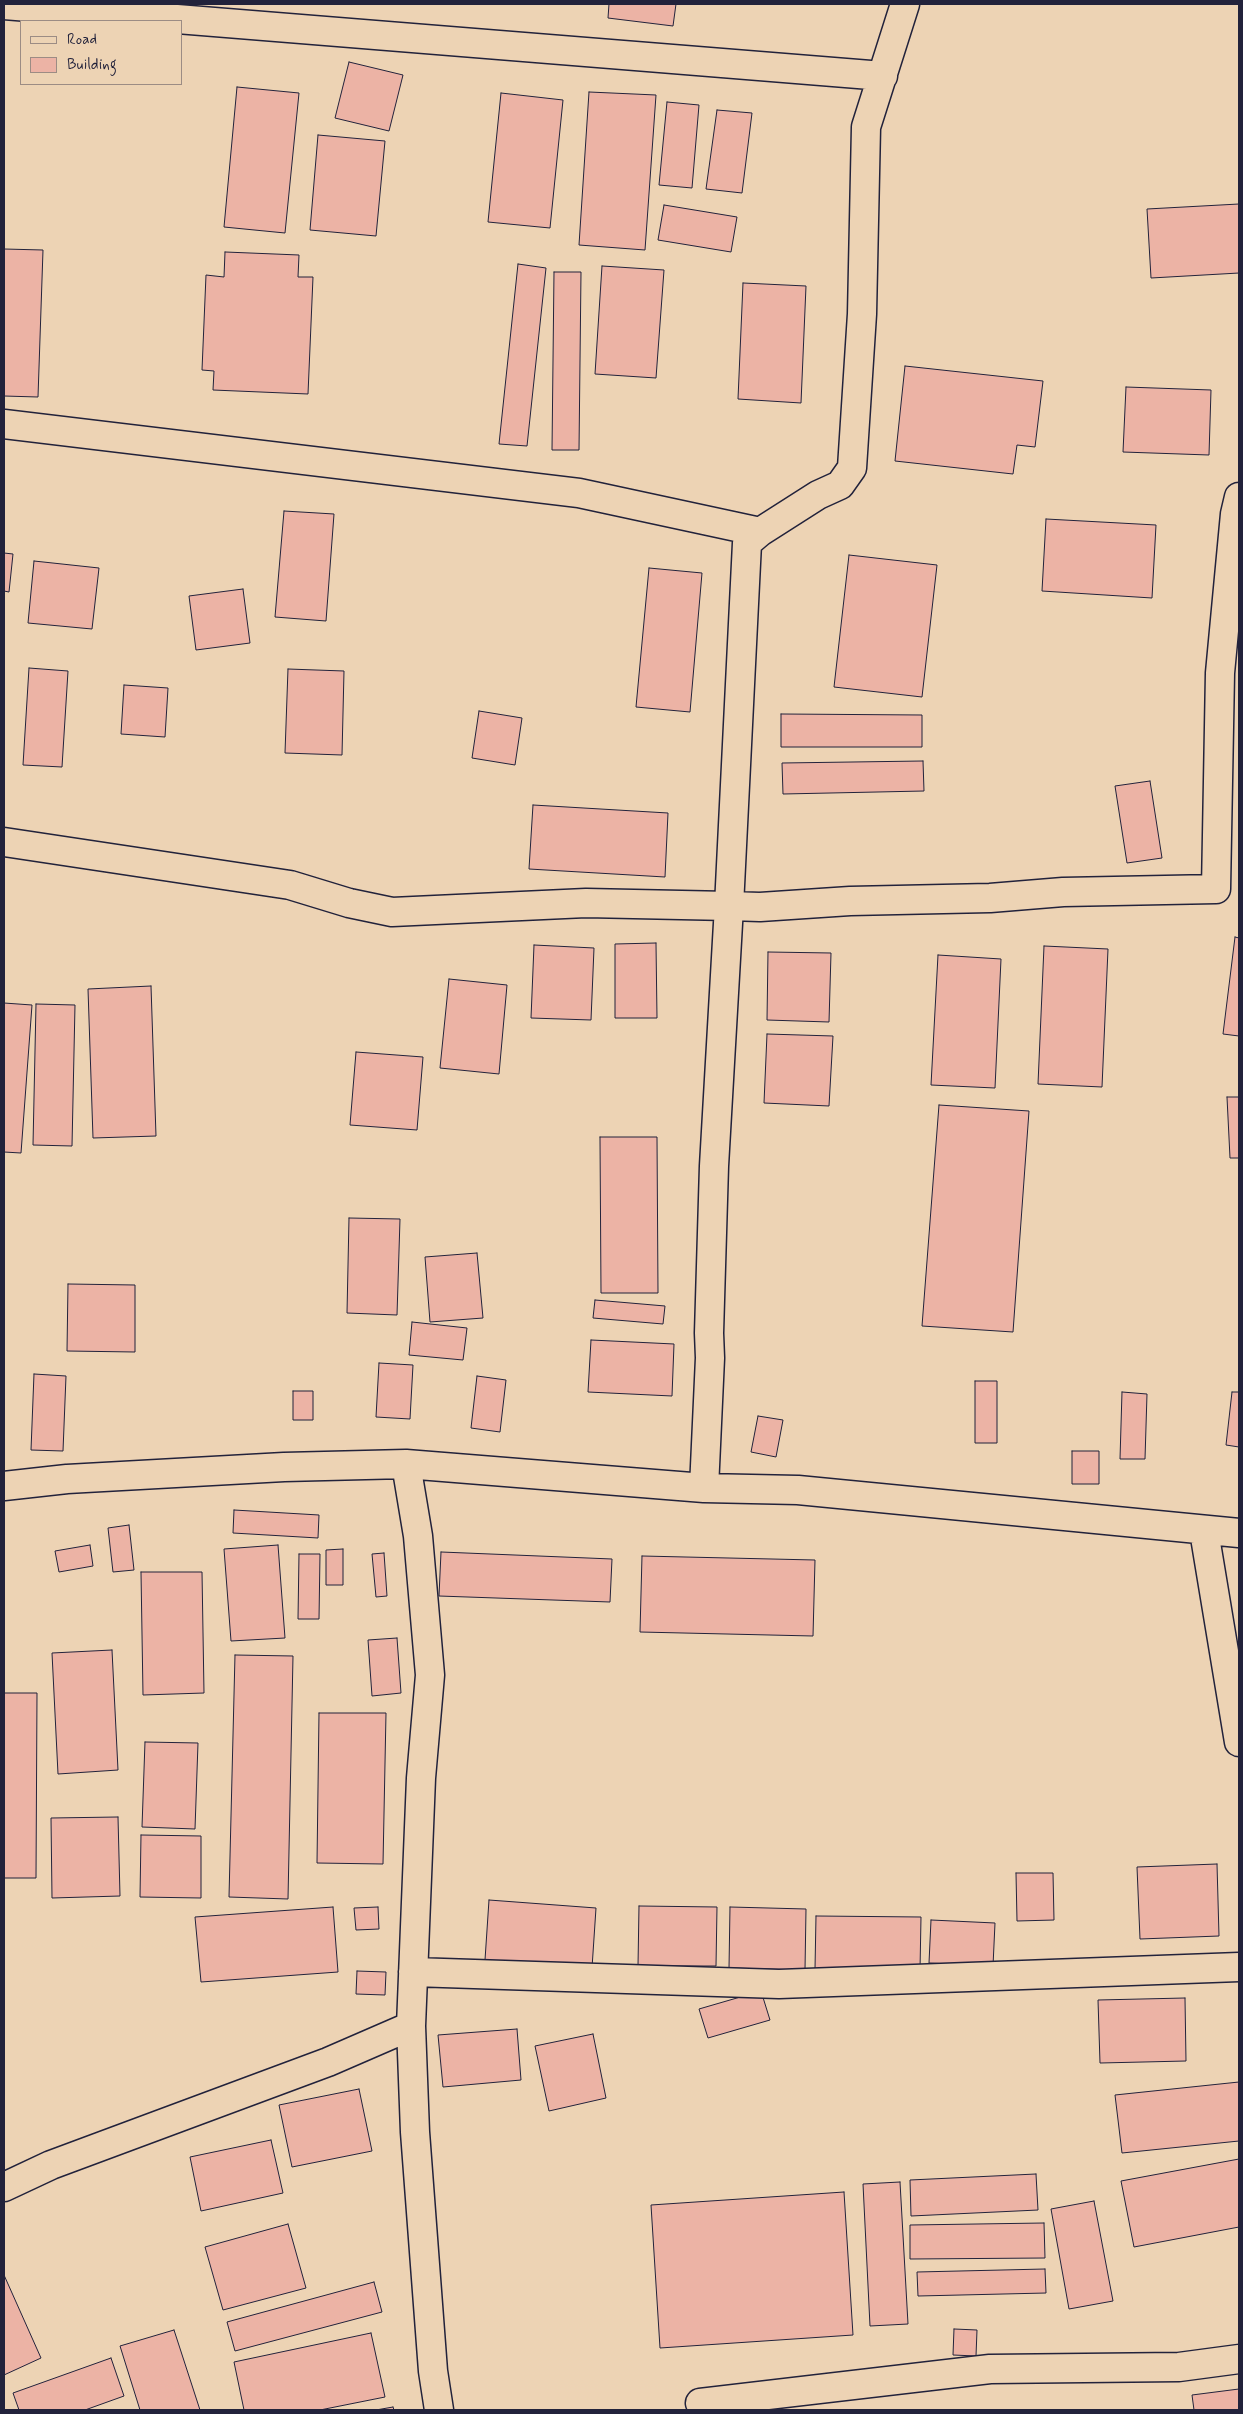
<!DOCTYPE html>
<style>
body{margin:0}
#map{position:relative;width:1243px;height:2414px;overflow:hidden;background:#edd3b4;font-family:Mynerve,sans-serif}
canvas{display:block}
.frame{position:absolute;inset:0;border:5px solid #22223b;pointer-events:none}
.legend{position:absolute;left:20px;top:20px;width:162px;height:65px;box-sizing:border-box;background:#edd3b4;border:1px solid #9c8c84;margin:0;padding:6px 9px;list-style:none;font-size:15px;color:#22223b}
.legend li{display:flex;align-items:center;gap:10px;height:25px}
.legend b{width:25px;border:1px solid #9c8c84}
</style>
<div id="map">
<canvas width="1243" height="2414"></canvas>
<div class="frame"></div>
<ul class="legend">
<li><b style="height:6px;background:#edd3b4"></b>Road</li>
<li><b style="height:14px;background:#ecb3a5"></b>Building</li>
</ul>
</div>
<script>
const ctx = document.querySelector('canvas').getContext('2d');
ctx.lineJoin = 'round';
function fill(path, color) { ctx.fillStyle = color; ctx.fill(path, 'evenodd'); }
const shape = rows => new Path2D(rows.map(r => 'M' + r).join(''));
function strokePath(path, color, width, dash) { ctx.strokeStyle = color; ctx.lineWidth = width; ctx.lineCap = dash ? 'butt' : 'round'; ctx.setLineDash(dash || []); ctx.stroke(path); }
const building = shape([
 [609,4,676,4,673,26,608,18,609,4],
 [349,62,403,75,389,131,335,118,349,62],
 [237,87,299,93,285,233,224,227,237,87],
 [589,92,656,95,645,250,579,245,589,92],
 [501,93,563,100,550,228,488,222,501,93],
 [667,102,699,105,692,188,659,185,667,102],
 [717,110,752,113,742,193,706,189,717,110],
 [318,135,385,141,376,236,310,230,318,135],
 [1239,204,1239,273,1151,278,1147,209,1239,204],
 [664,205,737,217,731,252,658,240,664,205],
 [4,249,43,250,38,397,4,396,4,249],
 [225,252,299,255,298,277,313,277,308,394,213,390,214,371,202,370,206,275,224,277,225,252],
 [518,264,546,268,527,446,499,444,518,264],
 [602,266,664,270,656,378,595,374,602,266],
 [554,272,581,272,579,450,552,450,554,272],
 [743,283,806,286,801,403,738,399,743,283],
 [905,366,1043,381,1035,447,1017,445,1013,474,895,461,905,366],
 [1126,387,1211,390,1209,455,1123,452,1126,387],
 [284,511,334,514,326,621,275,617,284,511],
 [1046,519,1156,525,1152,598,1042,591,1046,519],
 [4,553,13,554,9,592,4,591,4,553],
 [849,555,937,565,922,697,834,687,849,555],
 [34,561,99,568,92,629,28,623,34,561],
 [649,568,702,573,690,712,636,707,649,568],
 [243,589,250,643,196,650,189,596,243,589],
 [29,668,68,671,62,767,23,765,29,668],
 [288,669,344,671,342,755,285,753,288,669],
 [124,685,168,688,165,737,121,734,124,685],
 [479,711,522,718,515,765,472,758,479,711],
 [781,714,922,715,922,747,781,747,781,714],
 [923,761,924,791,783,794,782,763,923,761],
 [1150,781,1162,858,1127,863,1115,786,1150,781],
 [533,805,668,813,665,877,529,869,533,805],
 [1235,937,1239,938,1239,1036,1223,1034,1235,937],
 [656,943,657,1018,615,1018,615,944,656,943],
 [534,945,594,948,591,1020,531,1018,534,945],
 [1044,946,1108,949,1102,1087,1038,1084,1044,946],
 [768,952,831,953,829,1022,767,1020,768,952],
 [938,955,1001,959,995,1088,931,1085,938,955],
 [449,979,507,985,499,1074,440,1068,449,979],
 [151,986,156,1136,93,1138,88,989,151,986],
 [4,1003,32,1005,21,1153,4,1152,4,1003],
 [36,1004,75,1005,72,1146,33,1145,36,1004],
 [767,1034,833,1036,829,1106,764,1103,767,1034],
 [356,1052,423,1057,417,1130,350,1125,356,1052],
 [1227,1097,1239,1097,1239,1158,1230,1158,1227,1097],
 [939,1105,1029,1111,1013,1332,922,1326,939,1105],
 [600,1137,657,1137,658,1293,601,1293,600,1137],
 [349,1218,400,1219,397,1315,347,1313,349,1218],
 [477,1253,483,1318,430,1322,425,1257,477,1253],
 [68,1284,135,1285,135,1352,67,1351,68,1284],
 [595,1300,665,1306,663,1324,593,1318,595,1300],
 [412,1322,467,1328,463,1360,409,1355,412,1322],
 [591,1340,674,1344,672,1396,588,1392,591,1340],
 [379,1363,413,1365,410,1419,376,1417,379,1363],
 [34,1374,66,1376,63,1451,31,1450,34,1374],
 [477,1376,506,1380,500,1432,471,1428,477,1376],
 [975,1381,997,1381,997,1443,975,1443,975,1381],
 [293,1391,313,1391,313,1420,293,1420,293,1391],
 [1122,1392,1147,1394,1145,1459,1120,1459,1122,1392],
 [1232,1392,1239,1392,1239,1447,1226,1445,1232,1392],
 [758,1416,783,1420,776,1457,751,1452,758,1416],
 [1072,1451,1099,1451,1099,1484,1072,1484,1072,1451],
 [234,1510,319,1515,318,1538,233,1533,234,1510],
 [129,1525,134,1570,113,1572,108,1528,129,1525],
 [90,1545,93,1566,59,1572,55,1551,90,1545],
 [278,1545,285,1638,231,1641,224,1549,278,1545],
 [343,1549,343,1585,326,1585,326,1550,343,1549],
 [441,1552,612,1559,610,1602,439,1596,441,1552],
 [384,1553,387,1596,376,1597,372,1554,384,1553],
 [299,1554,320,1554,319,1619,298,1619,299,1554],
 [642,1556,815,1560,813,1636,640,1632,642,1556],
 [141,1572,202,1572,204,1693,143,1695,141,1572],
 [397,1638,401,1693,372,1696,368,1640,397,1638],
 [112,1650,118,1770,58,1774,52,1653,112,1650],
 [235,1655,293,1656,288,1899,229,1897,235,1655],
 [4,1693,37,1693,36,1878,4,1878,4,1693],
 [319,1713,386,1713,383,1864,317,1863,319,1713],
 [145,1742,198,1743,195,1829,142,1827,145,1742],
 [118,1817,120,1896,52,1898,51,1818,118,1817],
 [141,1835,201,1836,201,1898,140,1897,141,1835],
 [1217,1864,1219,1936,1140,1939,1137,1867,1217,1864],
 [1016,1873,1053,1873,1054,1920,1017,1921,1016,1873],
 [489,1900,596,1908,592,1968,485,1960,489,1900],
 [639,1906,717,1907,716,1966,638,1966,639,1906],
 [333,1907,338,1972,201,1982,195,1917,333,1907],
 [378,1907,379,1929,356,1930,354,1908,378,1907],
 [730,1907,806,1909,805,1970,729,1968,730,1907],
 [816,1916,921,1917,920,1970,815,1969,816,1916],
 [931,1920,995,1923,993,1966,929,1963,931,1920],
 [357,1971,386,1972,385,1995,356,1994,357,1971],
 [761,1991,770,2020,708,2038,699,2009,761,1991],
 [1185,1998,1186,2061,1100,2063,1098,2000,1185,1998],
 [517,2029,521,2080,443,2087,438,2035,517,2029],
 [593,2034,606,2098,549,2111,535,2046,593,2034],
 [1239,2082,1239,2141,1122,2153,1115,2095,1239,2082],
 [359,2089,372,2151,292,2167,279,2105,359,2089],
 [271,2140,283,2193,201,2211,190,2157,271,2140],
 [1239,2159,1239,2227,1134,2247,1121,2181,1239,2159],
 [1036,2174,1038,2210,911,2216,910,2180,1036,2174],
 [900,2182,908,2324,870,2326,863,2184,900,2182],
 [844,2192,853,2335,660,2348,651,2205,844,2192],
 [1094,2201,1113,2301,1069,2309,1051,2209,1094,2201],
 [1044,2223,1045,2258,910,2259,910,2225,1044,2223],
 [288,2224,306,2288,223,2310,205,2247,288,2224],
 [1045,2269,1046,2293,918,2296,917,2272,1045,2269],
 [4,2275,41,2358,4,2375,4,2275],
 [374,2282,382,2312,235,2351,227,2322,374,2282],
 [954,2329,977,2330,976,2356,953,2355,954,2329],
 [174,2330,200,2410,140,2410,120,2346,174,2330],
 [371,2333,385,2397,320,2410,244,2410,234,2362,371,2333],
 [111,2358,124,2396,85,2410,19,2410,13,2393,111,2358],
 [1239,2389,1239,2410,1194,2410,1192,2395,1239,2389],
 [393,2407,394,2410,376,2410,393,2407]
]);
const minor = shape([
 [4,5,883,76],
 [4,424,579,493,760,532],
 [4,842,290,885,349,903,392,912,586,903,729,906,747,543,760,532,818,495,840,485,852,468,862,314,866,127,905,4],
 [406,1464,418,1536,430,1675,421,1778,411,2026,415,2132,433,2371,439,2410],
 [4,1486,67,1479,284,1467,406,1464,704,1488,798,1490,1239,1533],
 [704,1488,710,1358,709,1333,714,1166,729,906,760,907,850,901,990,898,1063,892,1216,889,1220,673,1235,514,1239,497],
 [1204,1531,1239,1742],
 [413,1972,779,1984,1239,1967],
 [4,2187,51,2165,328,2062,411,2026],
 [700,2403,990,2369,1179,2367,1239,2359]
]);
fill(building, '#ecb3a5');
strokePath(building, '#22223b', 1);
strokePath(minor, '#22223b', 31);
strokePath(minor, '#edd3b4', 28);
</script>
